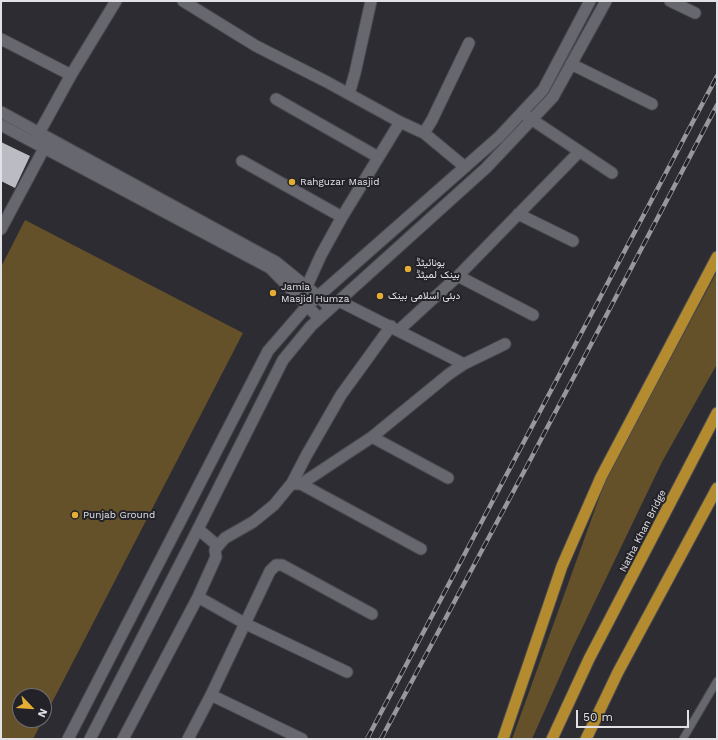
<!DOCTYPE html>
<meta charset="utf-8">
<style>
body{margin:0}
#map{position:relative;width:718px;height:740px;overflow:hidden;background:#2c2c32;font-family:"Work Sans",sans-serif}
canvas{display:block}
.frame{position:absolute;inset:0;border:2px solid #e2e2e6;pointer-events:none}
.north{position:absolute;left:12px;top:688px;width:40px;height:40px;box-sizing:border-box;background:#222228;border:1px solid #6f6f74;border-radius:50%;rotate:115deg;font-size:11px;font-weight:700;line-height:16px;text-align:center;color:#e2e2e6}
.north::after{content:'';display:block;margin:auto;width:14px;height:18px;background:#e4ae35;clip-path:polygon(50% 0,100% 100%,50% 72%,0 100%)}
.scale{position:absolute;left:576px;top:710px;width:113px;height:18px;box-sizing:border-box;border:2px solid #e2e2e6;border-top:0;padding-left:5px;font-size:12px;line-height:14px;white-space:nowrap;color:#e2e2e6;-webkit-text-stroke:3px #222228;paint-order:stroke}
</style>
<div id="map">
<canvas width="718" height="740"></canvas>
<div class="frame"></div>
<div class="north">N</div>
<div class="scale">50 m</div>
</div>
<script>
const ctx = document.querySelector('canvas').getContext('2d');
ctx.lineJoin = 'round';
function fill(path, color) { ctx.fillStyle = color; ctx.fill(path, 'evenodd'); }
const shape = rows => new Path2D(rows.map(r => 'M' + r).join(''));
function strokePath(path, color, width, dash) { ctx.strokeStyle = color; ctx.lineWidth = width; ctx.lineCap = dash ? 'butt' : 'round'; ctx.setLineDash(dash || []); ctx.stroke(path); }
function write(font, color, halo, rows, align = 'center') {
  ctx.font = font + ' "Work Sans",Vazirmatn,sans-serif'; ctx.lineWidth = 4; ctx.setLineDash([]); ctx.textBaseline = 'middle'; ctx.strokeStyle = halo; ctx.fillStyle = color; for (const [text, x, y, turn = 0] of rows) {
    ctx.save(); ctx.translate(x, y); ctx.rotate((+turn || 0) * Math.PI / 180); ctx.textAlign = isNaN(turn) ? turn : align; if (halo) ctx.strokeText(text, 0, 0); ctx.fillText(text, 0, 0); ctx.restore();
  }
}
const green = shape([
 [25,220,243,333,44,718,44,696,20,696,20,720,43,720,33,739,1,739,1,267],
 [717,272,717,364,662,462,573,647,532,739,512,739,607,476]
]);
const building = shape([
 [1,142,30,156,15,188,1,181]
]);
const service = shape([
 [683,739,717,681]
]);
const minor = shape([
 [183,1,256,46,327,82,400,122,424,133,465,167],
 [670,1,695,13],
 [1,39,71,75],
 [571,64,652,104],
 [349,94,355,73,371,1],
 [276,99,378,157],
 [522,113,612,173],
 [39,133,71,75,116,1],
 [424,133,432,120,469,43],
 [242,161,342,217],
 [518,214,573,241],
 [1,229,48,141],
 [458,276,533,315],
 [307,286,321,255,342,217,400,122],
 [339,301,464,364],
 [399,330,458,276,579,152],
 [372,437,448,478],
 [296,484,301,484,421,549],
 [301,484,372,437,449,374,464,364,505,344],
 [218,546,225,538,253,522,274,505,292,483,306,456,341,395,391,326],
 [198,597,246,624,347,672],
 [211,695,302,739],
 [123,739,198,597,216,557,215,550,218,546,198,529],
 [188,739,211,695,270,571,276,565,282,565,372,614]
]);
const tertiary = shape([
 [1,112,276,262,318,296,330,308],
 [1,125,270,268,319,318],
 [68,739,268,351,307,306,499,137,543,90,590,1],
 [90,739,198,529,283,360,311,326,486,168,553,97,606,1]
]);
const trunk = shape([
 [503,739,562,566,601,477,717,257],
 [552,739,589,659,717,413],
 [586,739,618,672,717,488]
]);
const rail = shape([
 [367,739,717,76],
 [381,739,527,466,717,105]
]);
const markers = [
 [292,182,4,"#e4ae35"],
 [408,269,4,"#e4ae35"],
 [273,293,4,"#e4ae35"],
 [380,296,4,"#e4ae35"],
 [75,515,4,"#e4ae35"]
];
const poiNames = [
 ["Rahguzar Masjid",300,182],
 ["یونائیٹڈ",416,263],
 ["بینک لمیٹڈ",416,275],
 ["Jamia",281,287],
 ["Masjid Humza",281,299],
 ["دبئی اسلامی بینک",388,296],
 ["Punjab Ground",83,515]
];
const streetNames = [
 ["Natha Khan Bridge",643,531,-63]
];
fill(green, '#655129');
fill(building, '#bbbbc3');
strokePath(service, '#4a4a4f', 9);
strokePath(minor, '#4a4a4f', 13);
strokePath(tertiary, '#4a4a4f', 13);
strokePath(trunk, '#4a4a4f', 13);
strokePath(service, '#67686f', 7);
strokePath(minor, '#67686f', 11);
strokePath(tertiary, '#67686f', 11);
strokePath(trunk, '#b48c2f', 11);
strokePath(rail, '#97979c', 4.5);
strokePath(rail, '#222228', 3, [9]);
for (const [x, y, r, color] of markers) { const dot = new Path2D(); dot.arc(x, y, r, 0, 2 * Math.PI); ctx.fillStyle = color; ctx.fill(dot); strokePath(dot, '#222228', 1.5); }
write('10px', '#e2e2e6', '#222228', poiNames, 'left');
write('10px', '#e2e2e6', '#222228', streetNames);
</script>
